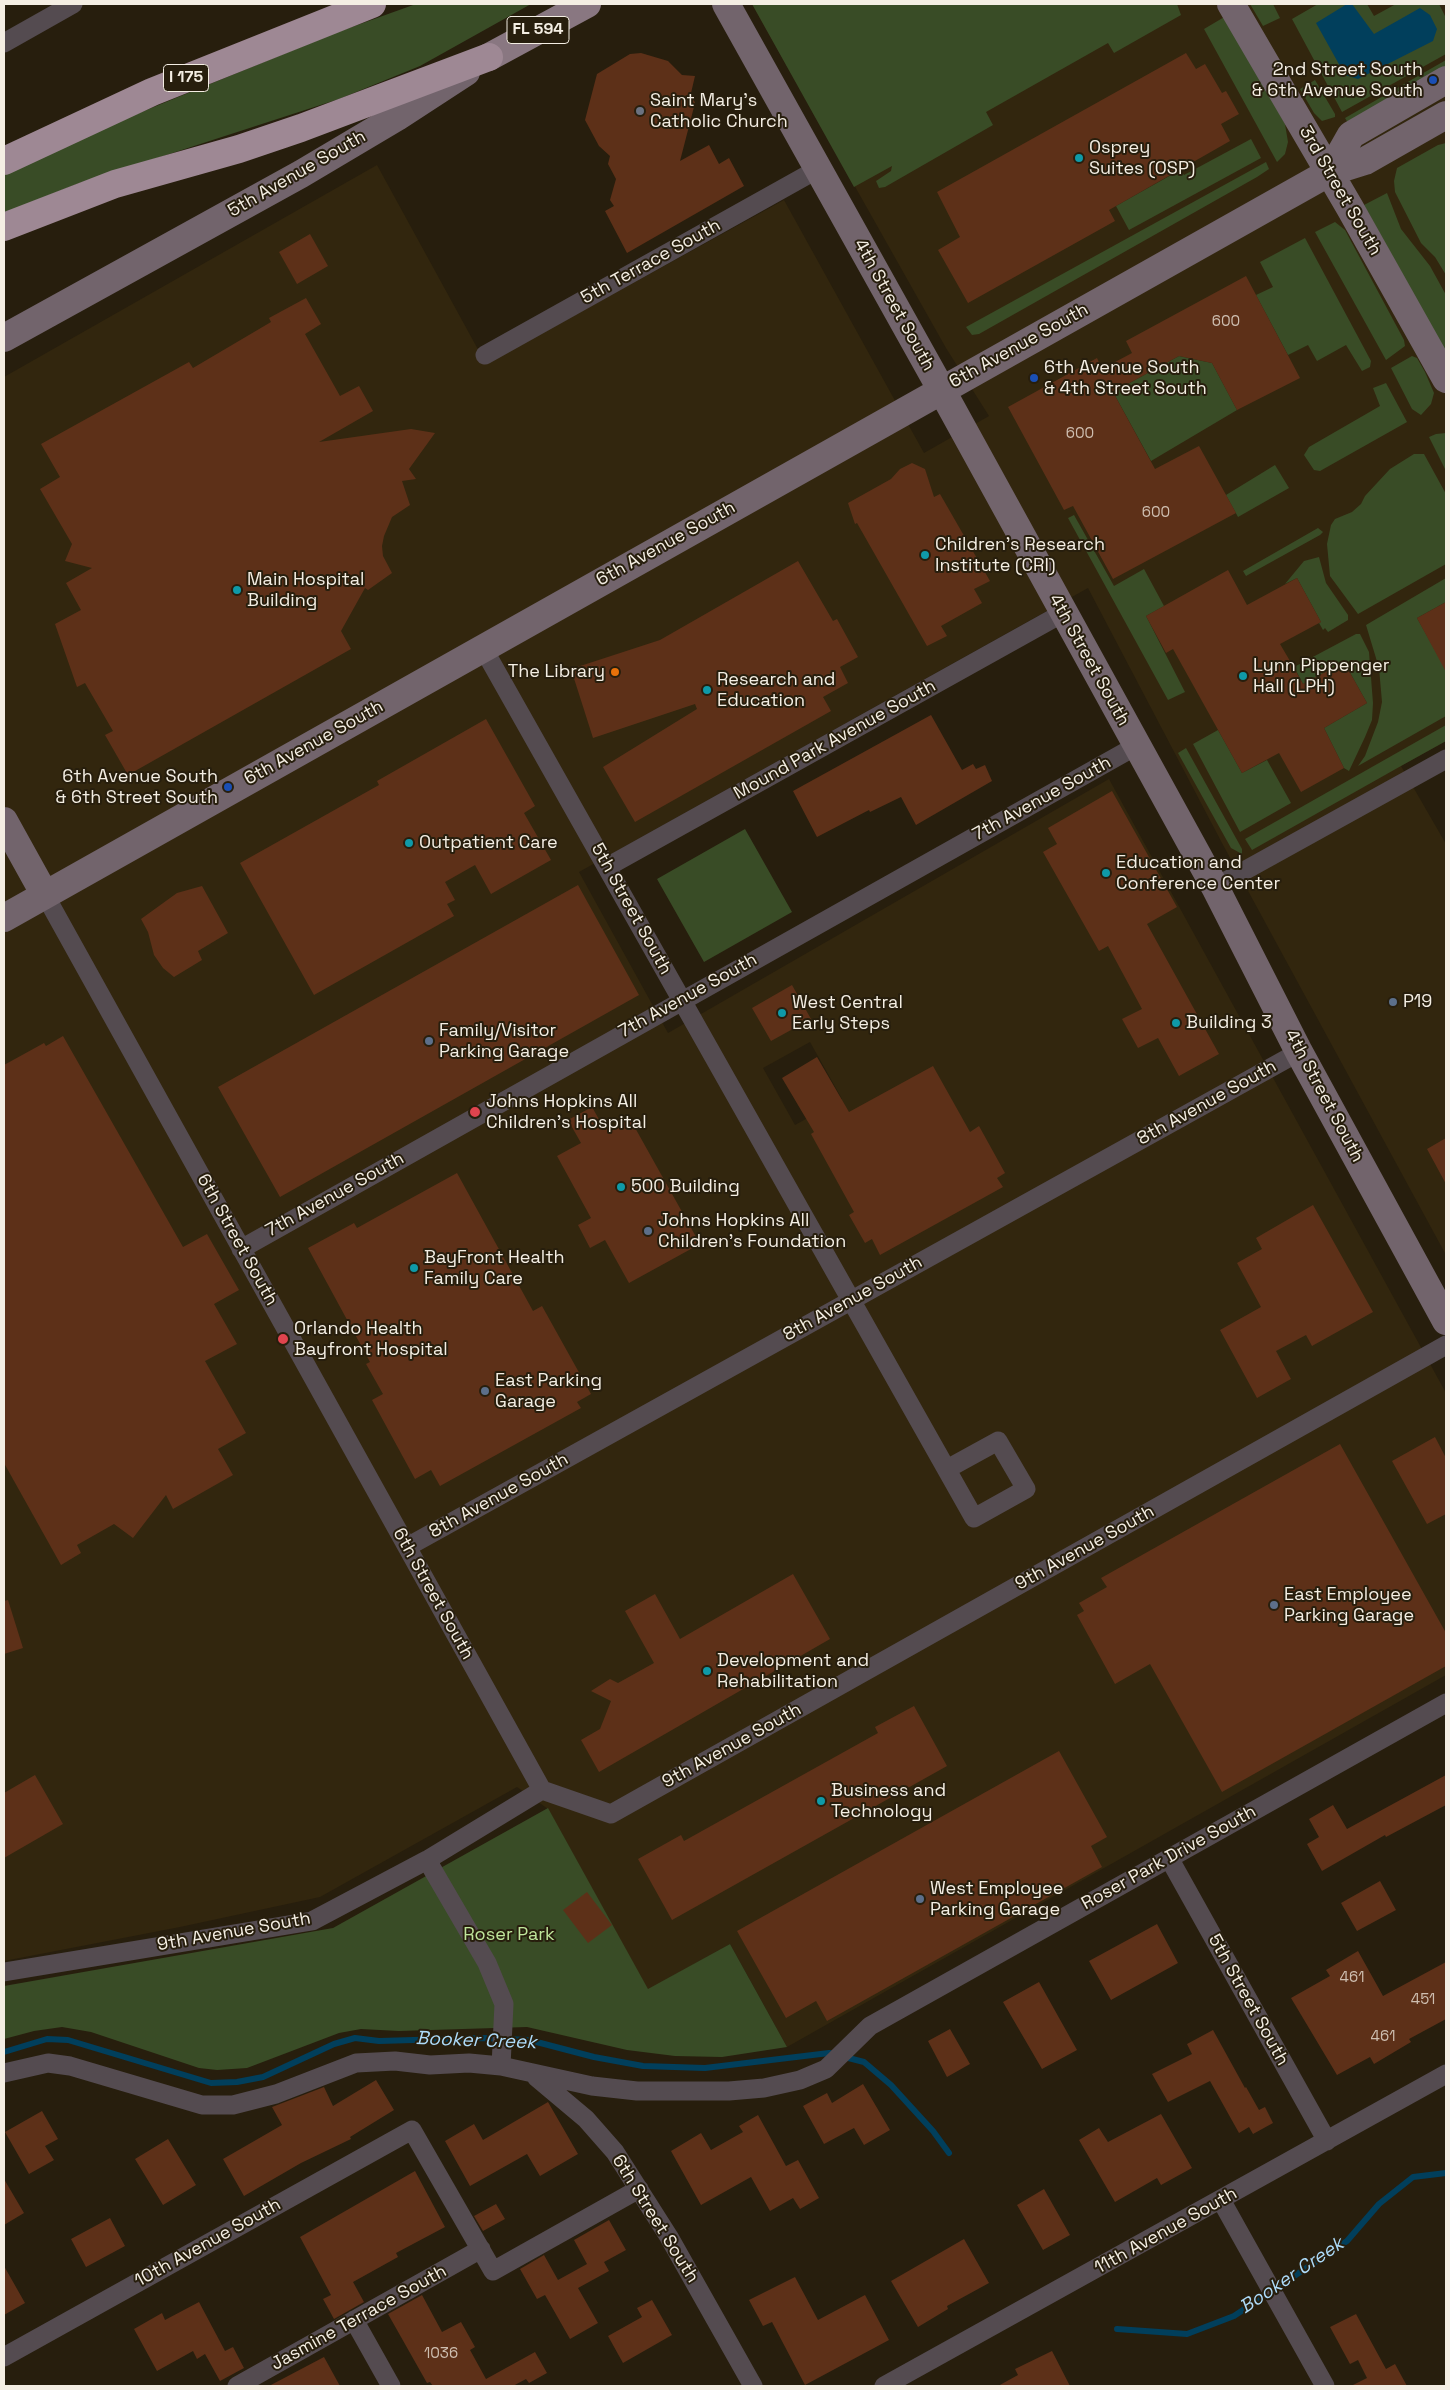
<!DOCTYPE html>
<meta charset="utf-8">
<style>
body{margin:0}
#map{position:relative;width:1450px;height:2390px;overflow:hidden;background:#271e0d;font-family:"Space Grotesk",sans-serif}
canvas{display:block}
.frame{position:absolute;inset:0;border:5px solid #f4eee3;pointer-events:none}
</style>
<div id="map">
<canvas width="1450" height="2390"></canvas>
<div class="frame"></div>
</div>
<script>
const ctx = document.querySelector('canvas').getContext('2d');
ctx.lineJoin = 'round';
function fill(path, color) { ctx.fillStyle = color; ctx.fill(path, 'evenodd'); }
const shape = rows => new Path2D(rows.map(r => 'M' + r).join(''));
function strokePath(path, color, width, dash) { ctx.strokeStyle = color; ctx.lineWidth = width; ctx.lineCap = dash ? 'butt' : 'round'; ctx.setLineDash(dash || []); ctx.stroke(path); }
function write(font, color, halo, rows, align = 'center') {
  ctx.font = font + ' "Space Grotesk",sans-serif'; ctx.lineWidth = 4; ctx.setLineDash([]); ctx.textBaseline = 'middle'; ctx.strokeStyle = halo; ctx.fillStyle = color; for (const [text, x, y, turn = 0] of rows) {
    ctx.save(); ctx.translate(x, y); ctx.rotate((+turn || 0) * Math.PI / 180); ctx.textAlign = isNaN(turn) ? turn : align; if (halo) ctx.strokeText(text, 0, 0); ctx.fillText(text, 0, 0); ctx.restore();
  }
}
const built = shape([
 [752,4,1446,4,1446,741,1401,766,1446,844,1446,1255,1222,843,1088,588,579,872,668,1033,1109,779,1446,1393,1446,1675,787,2047,730,1944,648,1990,548,1809,517,1787,320,1897,180,1927,4,1961,4,377,377,165,486,364,784,200,924,453,989,416,946,348],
 [810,1042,842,1099,795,1125,763,1068]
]);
const green = shape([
 [416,4,531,4,420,66,339,99,77,184,4,213,4,175,68,142,335,33],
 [752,4,1177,4,1181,15,1114,53,1108,43,986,112,993,125,885,187,879,188,876,181,891,171,892,166,854,187],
 [1250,4,1273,4,1280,18,1263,26],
 [1318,4,1367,4,1374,16,1396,4,1439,4,1446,18,1446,54,1342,112,1292,19],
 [1226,16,1285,124,1288,142,1285,154,1277,162,1204,29],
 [1446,60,1446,71,1348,123,1345,118],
 [1315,80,1335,114,1335,117,1322,121,1314,113,1300,89],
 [1251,139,1261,158,1129,230,1116,206,1180,170,1184,175],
 [1446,143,1446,275,1435,257,1421,243,1395,192,1394,181,1397,168,1438,145],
 [1266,162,1269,169,1257,177,979,334,972,335,966,327],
 [1387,193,1401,229,1430,266,1446,295,1446,352,1364,205],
 [1335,222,1345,230,1404,340,1405,346,1386,360,1315,232],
 [1305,238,1371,361,1370,367,1362,371,1346,345,1317,361,1308,345,1288,355,1256,295,1273,287,1260,262],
 [1179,356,1212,363,1237,410,1151,461,1113,392],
 [1412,356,1417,358,1425,372,1434,393,1431,404,1421,415,1412,409,1391,368],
 [1386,383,1407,422,1320,471,1314,470,1304,455,1309,447,1380,406,1373,388],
 [1446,433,1446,471,1429,437,1436,434],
 [1414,454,1424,454,1446,494,1446,564,1358,614,1330,576,1327,544,1331,525,1335,519,1352,512,1361,504,1365,496,1390,469],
 [1275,465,1289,488,1238,517,1226,495],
 [1074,515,1114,586,1144,569,1164,606,1146,616,1185,692,1168,700,1068,518],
 [1318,528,1323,532,1320,535,1246,576,1243,571],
 [1319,557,1326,583,1348,615,1348,620,1328,632,1325,628,1323,630,1319,623,1321,622,1297,578,1285,584,1304,561],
 [1446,578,1446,602,1417,618,1441,661,1446,658,1446,716,1358,766,1365,756,1378,722,1382,702,1379,668,1366,625],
 [1356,634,1360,634,1369,652,1373,703,1372,720,1365,737,1349,771,1344,768,1324,728,1367,703,1344,662,1303,684,1294,667],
 [1446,725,1446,741,1401,766,1252,850,1245,839],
 [1218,730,1242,773,1267,760,1291,803,1240,832,1193,744],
 [1186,748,1242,849,1242,854,1231,848,1178,753],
 [745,829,792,912,704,962,657,879],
 [548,1808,648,1989,730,1944,787,2047,722,2057,675,2056,627,2050,527,2027,399,2031,361,2029,339,2033,247,2068,217,2070,199,2068,91,2032,62,2027,34,2031,4,2039,4,1986,333,1928]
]);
const water = shape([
 [1347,4,1352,4,1374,34,1420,8,1430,15,1437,29,1433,41,1358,79,1345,75,1316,23]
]);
const stream = shape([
 [4,2052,47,2039,68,2040,211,2083,237,2082,263,2077,334,2044,355,2038,379,2041,483,2038,529,2040,594,2057,643,2066,705,2068,829,2053,864,2062,891,2085,933,2131,949,2153],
 [1117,2329,1187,2334,1234,2316,1347,2241,1379,2204,1413,2177,1446,2173]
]);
const building = shape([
 [641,53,668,61,682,75,695,76,691,93,695,103,680,161,709,145,719,164,729,158,744,186,627,253,605,211,614,206,610,200,616,179,608,164,610,156,599,146,585,120,597,74,630,54],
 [1186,53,1196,69,1205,64,1222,93,1226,91,1239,114,1221,124,1230,141,1109,210,1115,221,968,303,938,250,960,237,937,192],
 [310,234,328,266,297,284,279,252],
 [1246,276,1300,378,1237,410,1212,363,1179,356,1113,392,1155,469,1199,446,1236,513,1113,579,1073,506,1064,510,1008,407,1097,358,1102,369,1132,353,1126,341],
 [306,298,321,324,305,334,340,396,359,386,373,411,319,442,411,429,435,433,409,469,416,479,402,481,410,505,392,517,384,536,382,546,383,556,392,573,368,590,365,588,341,631,351,649,128,775,105,735,113,731,85,683,77,687,55,624,81,610,66,583,92,568,65,561,72,544,40,489,60,477,41,444,189,362,193,368,271,322,269,318],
 [912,463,925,469,934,497,940,494,990,581,974,589,982,603,941,626,947,636,927,646,857,523,855,524,848,503,891,479,900,469],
 [798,561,833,621,837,619,858,657,840,667,848,683,823,697,831,711,635,822,603,767,697,709,695,704,593,738,571,669,660,640],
 [1228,570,1247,605,1297,578,1321,622,1280,644,1290,661,1303,684,1344,662,1367,703,1324,728,1344,768,1301,792,1279,753,1242,773,1173,649,1166,653,1146,616],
 [1446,602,1446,672,1417,618],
 [931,715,962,770,973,764,976,769,985,765,992,781,916,825,901,797,870,812,869,810,817,837,793,791],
 [486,719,535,806,524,813,551,860,491,894,475,865,445,882,455,900,447,904,454,916,314,995,240,863,379,785,377,781],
 [1112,791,1177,907,1147,924,1219,1054,1179,1076,1158,1038,1138,1048,1122,1019,1142,1009,1108,946,1099,951,1043,852,1057,844,1048,828],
 [578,885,639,995,280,1197,218,1087],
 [202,886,228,933,198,951,202,960,174,977,163,968,154,955,148,932,141,919,177,893],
 [792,985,811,1019,771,1041,752,1008],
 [63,1036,183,1247,207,1234,239,1290,214,1304,237,1344,205,1361,246,1433,218,1449,233,1475,173,1509,166,1495,133,1538,114,1524,77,1545,81,1553,61,1565,4,1463,4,1065,44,1043,46,1046],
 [817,1057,849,1112,933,1066,970,1132,979,1126,1005,1173,997,1178,1003,1187,880,1255,872,1239,865,1243,849,1215,854,1212,811,1134,814,1132,782,1078],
 [592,1107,605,1130,629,1117,700,1244,629,1283,605,1240,590,1248,578,1225,591,1218,557,1156,581,1143,568,1120],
 [1446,1138,1446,1184,1427,1149],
 [457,1173,533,1311,542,1306,591,1394,577,1402,581,1408,440,1486,431,1470,415,1479,372,1400,383,1394,366,1364,370,1362,308,1248,354,1223,357,1228],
 [1313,1205,1373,1312,1312,1346,1306,1335,1276,1351,1291,1379,1257,1398,1220,1330,1261,1307,1237,1263,1262,1249,1256,1238],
 [1435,1437,1446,1458,1446,1514,1427,1524,1392,1461],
 [1340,1444,1446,1633,1446,1666,1222,1792,1150,1664,1115,1684,1077,1615,1084,1611,1079,1603,1107,1587,1101,1578],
 [793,1574,830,1639,599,1772,581,1740,600,1729,611,1701,591,1691,610,1679,618,1683,654,1663,625,1611,655,1594,680,1639],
 [8,1600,23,1648,4,1654,4,1601],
 [914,1706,947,1766,672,1920,638,1859,681,1835,684,1841,878,1733,875,1727],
 [1059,1751,1107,1837,1091,1846,1102,1867,827,2021,816,2001,786,2018,737,1931],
 [35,1775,63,1824,4,1858,4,1793],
 [1446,1775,1446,1805,1386,1837,1385,1835,1322,1871,1307,1844,1319,1837,1309,1819,1333,1805,1347,1829],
 [1380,1881,1396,1910,1357,1931,1341,1903],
 [587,1892,612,1925,588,1943,563,1910],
 [1157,1924,1178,1963,1111,2000,1089,1961],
 [1358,1951,1383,1996,1446,1962,1446,2019,1409,2039,1411,2042,1374,2064,1370,2057,1337,2075,1291,1998,1330,1976,1326,1970],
 [1039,1982,1077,2050,1042,2069,1003,2002],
 [950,2029,970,2064,947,2077,928,2041],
 [1213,2030,1245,2088,1246,2087,1259,2110,1265,2107,1273,2123,1253,2134,1249,2127,1239,2133,1210,2081,1168,2102,1152,2074,1192,2054,1187,2044],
 [376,2080,394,2110,350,2137,351,2139,301,2163,244,2196,223,2159,282,2125,272,2107,324,2087,333,2106],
 [863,2084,890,2130,864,2145,854,2128,824,2144,803,2106,827,2093,832,2103],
 [548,2102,578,2154,540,2176,527,2154,470,2186,445,2141,474,2124,483,2140],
 [42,2111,58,2139,45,2146,54,2160,29,2174,5,2132],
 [1161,2114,1192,2168,1161,2185,1157,2178,1115,2202,1079,2140,1099,2128,1108,2142],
 [758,2115,786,2166,798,2160,819,2198,800,2209,793,2198,770,2211,751,2177,701,2205,671,2151,701,2133,711,2150,743,2132,739,2126],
 [168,2139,196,2185,163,2205,135,2159],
 [415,2171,445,2227,396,2253,398,2257,353,2282,364,2302,334,2319,323,2299,331,2295,300,2237],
 [4,2179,24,2213,4,2225],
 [1044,2189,1070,2235,1043,2250,1017,2205],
 [496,2204,505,2219,483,2231,474,2216],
 [110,2218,125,2246,86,2267,71,2239],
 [609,2220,626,2250,604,2262,609,2271,578,2288,598,2323,570,2339,545,2295,537,2299,520,2269,544,2255,558,2280,587,2264,574,2240],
 [964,2239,989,2283,947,2306,948,2309,918,2327,891,2281],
 [4,2266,25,2303,4,2315],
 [795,2277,818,2320,865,2295,889,2340,805,2385,772,2322,763,2326,749,2300],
 [422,2295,442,2332,461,2322,475,2347,470,2350,486,2379,535,2352,547,2373,529,2383,526,2379,513,2386,433,2386,430,2382,427,2383,388,2314],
 [652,2300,672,2335,623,2363,608,2336,642,2317,637,2308],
 [199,2302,225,2351,233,2347,244,2368,220,2381,205,2354,197,2359,193,2351,157,2371,134,2329,162,2313,165,2320],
 [1356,2314,1386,2369,1395,2364,1407,2386,1351,2386,1367,2378,1358,2360,1350,2364,1330,2327],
 [1052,2351,1070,2386,998,2386,1018,2375,1015,2369],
 [324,2357,340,2386,269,2386]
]);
const street = shape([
 [4,43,73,4],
 [485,355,818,169],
 [483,648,974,1518,1026,1489,998,1441,947,1469],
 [607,867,1063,613],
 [1215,887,1446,759],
 [45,895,542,1790],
 [241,1249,1136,746],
 [407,1547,1299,1052],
 [542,1790,611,1814,1446,1345],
 [1169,1858,1327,2141],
 [427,1860,487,1963,504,2004,501,2066],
 [4,1972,312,1921,427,1860,542,1790],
 [4,2073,48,2063,70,2066,202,2105,233,2105,276,2094,356,2063,395,2061,430,2065,469,2063,501,2066,592,2086,637,2091,729,2091,764,2088,800,2080,826,2069,870,2026,1446,1703],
 [536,2077,586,2119,615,2152,669,2237,753,2386],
 [1221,2200,1325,2386],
 [354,2320,391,2386],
 [4,2357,412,2130,493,2271,639,2189],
 [237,2386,481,2249],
 [884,2386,1446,2074]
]);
const secondary = shape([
 [726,4,941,389,1215,887,1299,1052,1446,1321],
 [1231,4,1350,208,1446,379],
 [1330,172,1351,135,1446,80],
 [4,338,301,174,397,117,466,72],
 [4,821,45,895],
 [4,918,1330,172,1365,161,1446,115]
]);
const primary = shape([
 [489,57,587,4]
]);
const highway = shape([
 [4,161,152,92,372,4],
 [4,227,115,184,239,149,301,128,489,57]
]);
const markers = [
 [1433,80,5,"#1a4fb4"],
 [640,111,5,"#6b7280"],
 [1079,158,5,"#0f9aa8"],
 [1034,378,5,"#1a4fb4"],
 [925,555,5,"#0f9aa8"],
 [237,590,5,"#0f9aa8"],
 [615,672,5,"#e8710a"],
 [1243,676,5,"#0f9aa8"],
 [707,690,5,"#0f9aa8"],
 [228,787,5,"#1a4fb4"],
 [409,843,5,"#0f9aa8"],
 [1106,873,5,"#0f9aa8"],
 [1393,1002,5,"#5c6f8a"],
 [782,1013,5,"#0f9aa8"],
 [1176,1023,5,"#0f9aa8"],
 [429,1041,5,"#5c6f8a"],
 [475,1112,6,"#e0444e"],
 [621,1187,5,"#0f9aa8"],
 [648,1231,5,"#5c6f8a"],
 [414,1268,5,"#0f9aa8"],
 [283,1339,6,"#e0444e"],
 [485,1391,5,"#5c6f8a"],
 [1274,1605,5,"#5c6f8a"],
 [707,1671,5,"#0f9aa8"],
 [821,1801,5,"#0f9aa8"],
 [920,1899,5,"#5c6f8a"]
];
const numberNames = [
 ["600",1226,322],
 ["600",1080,434],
 ["600",1156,513],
 ["461",1352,1978],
 ["451",1423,2000],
 ["461",1383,2037],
 ["1036",441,2354]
];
const shields = [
 [538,30,62],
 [186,78,45]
];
const shieldNames = [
 ["FL 594",538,30],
 ["I 175",186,78]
];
const poiNames = [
 ["2nd Street South",1423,70,"right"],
 ["& 6th Avenue South",1423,91,"right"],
 ["Saint Mary's",650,101],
 ["Catholic Church",650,122],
 ["Osprey",1089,148],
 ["Suites (OSP)",1089,169],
 ["6th Avenue South",1044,368],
 ["& 4th Street South",1044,389],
 ["Children's Research",935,545],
 ["Institute (CRI)",935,566],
 ["Main Hospital",247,580],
 ["Building",247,601],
 ["Lynn Pippenger",1253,666],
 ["Hall (LPH)",1253,687],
 ["The Library",605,672,"right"],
 ["Research and",717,680],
 ["Education",717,701],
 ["6th Avenue South",218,777,"right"],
 ["& 6th Street South",218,798,"right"],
 ["Outpatient Care",419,843],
 ["Education and",1116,863],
 ["Conference Center",1116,884],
 ["P19",1403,1002],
 ["West Central",792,1003],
 ["Early Steps",792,1024],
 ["Building 3",1186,1023],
 ["Family/Visitor",439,1031],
 ["Parking Garage",439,1052],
 ["Johns Hopkins All",486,1102],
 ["Children's Hospital",486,1123],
 ["500 Building",631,1187],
 ["Johns Hopkins All",658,1221],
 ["Children’s Foundation",658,1242],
 ["BayFront Health",424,1258],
 ["Family Care",424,1279],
 ["Orlando Health",294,1329],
 ["Bayfront Hospital",294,1350],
 ["East Parking",495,1381],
 ["Garage",495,1402],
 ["East Employee",1284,1595],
 ["Parking Garage",1284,1616],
 ["Development and",717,1661],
 ["Rehabilitation",717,1682],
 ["Business and",831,1791],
 ["Technology",831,1812],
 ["West Employee",930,1889],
 ["Parking Garage",930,1910]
];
const streetNames = [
 ["5th Avenue South",297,174,-30],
 ["3rd Street South",1340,191,60],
 ["5th Terrace South",651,262,-29],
 ["4th Street South",894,305,61],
 ["6th Avenue South",1019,346,-29],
 ["6th Avenue South",666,544,-29],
 ["4th Street South",1089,660,61],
 ["Mound Park Avenue South",835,740,-29],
 ["6th Avenue South",314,743,-29],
 ["7th Avenue South",1042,799,-29],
 ["5th Street South",631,909,61],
 ["7th Avenue South",688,996,-29],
 ["4th Street South",1324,1096,62],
 ["8th Avenue South",1207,1103,-29],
 ["7th Avenue South",335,1195,-29],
 ["6th Street South",237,1240,61],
 ["8th Avenue South",853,1299,-29],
 ["8th Avenue South",499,1496,-29],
 ["9th Avenue South",1085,1548,-29],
 ["6th Street South",433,1594,61],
 ["9th Avenue South",732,1746,-29],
 ["Roser Park Drive South",1169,1858,-29],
 ["9th Avenue South",234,1932,-10],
 ["5th Street South",1248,2000,61],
 ["6th Street South",655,2219,58],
 ["11th Avenue South",1166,2231,-29],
 ["10th Avenue South",208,2243,-29],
 ["Jasmine Terrace South",359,2318,-29]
];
const parkNames = [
 ["Roser Park",509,1935]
];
const waterNames = [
 ["Booker Creek",476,2041,2],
 ["Booker Creek",1292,2276,-34]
];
fill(built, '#32260e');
fill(green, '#394c26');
fill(water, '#013f5c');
strokePath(stream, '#013f5c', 6);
fill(building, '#5d3018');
strokePath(street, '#544b50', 19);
strokePath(secondary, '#72646c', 28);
strokePath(primary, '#897781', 28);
strokePath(highway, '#9e8894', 28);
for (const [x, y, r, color] of markers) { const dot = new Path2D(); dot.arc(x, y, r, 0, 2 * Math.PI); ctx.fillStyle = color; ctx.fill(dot); strokePath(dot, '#271e0d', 2); }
write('15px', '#cebeb0', null, numberNames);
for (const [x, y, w] of shields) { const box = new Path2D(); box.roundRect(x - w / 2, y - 13.5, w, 27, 4); ctx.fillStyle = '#271e0d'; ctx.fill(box); strokePath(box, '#f4eee3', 1); }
write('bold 16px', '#f4eee3', null, shieldNames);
write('18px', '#f4eee3', '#271e0d', poiNames, 'left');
write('18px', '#f4eee3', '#271e0d', streetNames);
write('18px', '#bfe59b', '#271e0d', parkNames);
write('italic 19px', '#addbf9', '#271e0d', waterNames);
</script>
